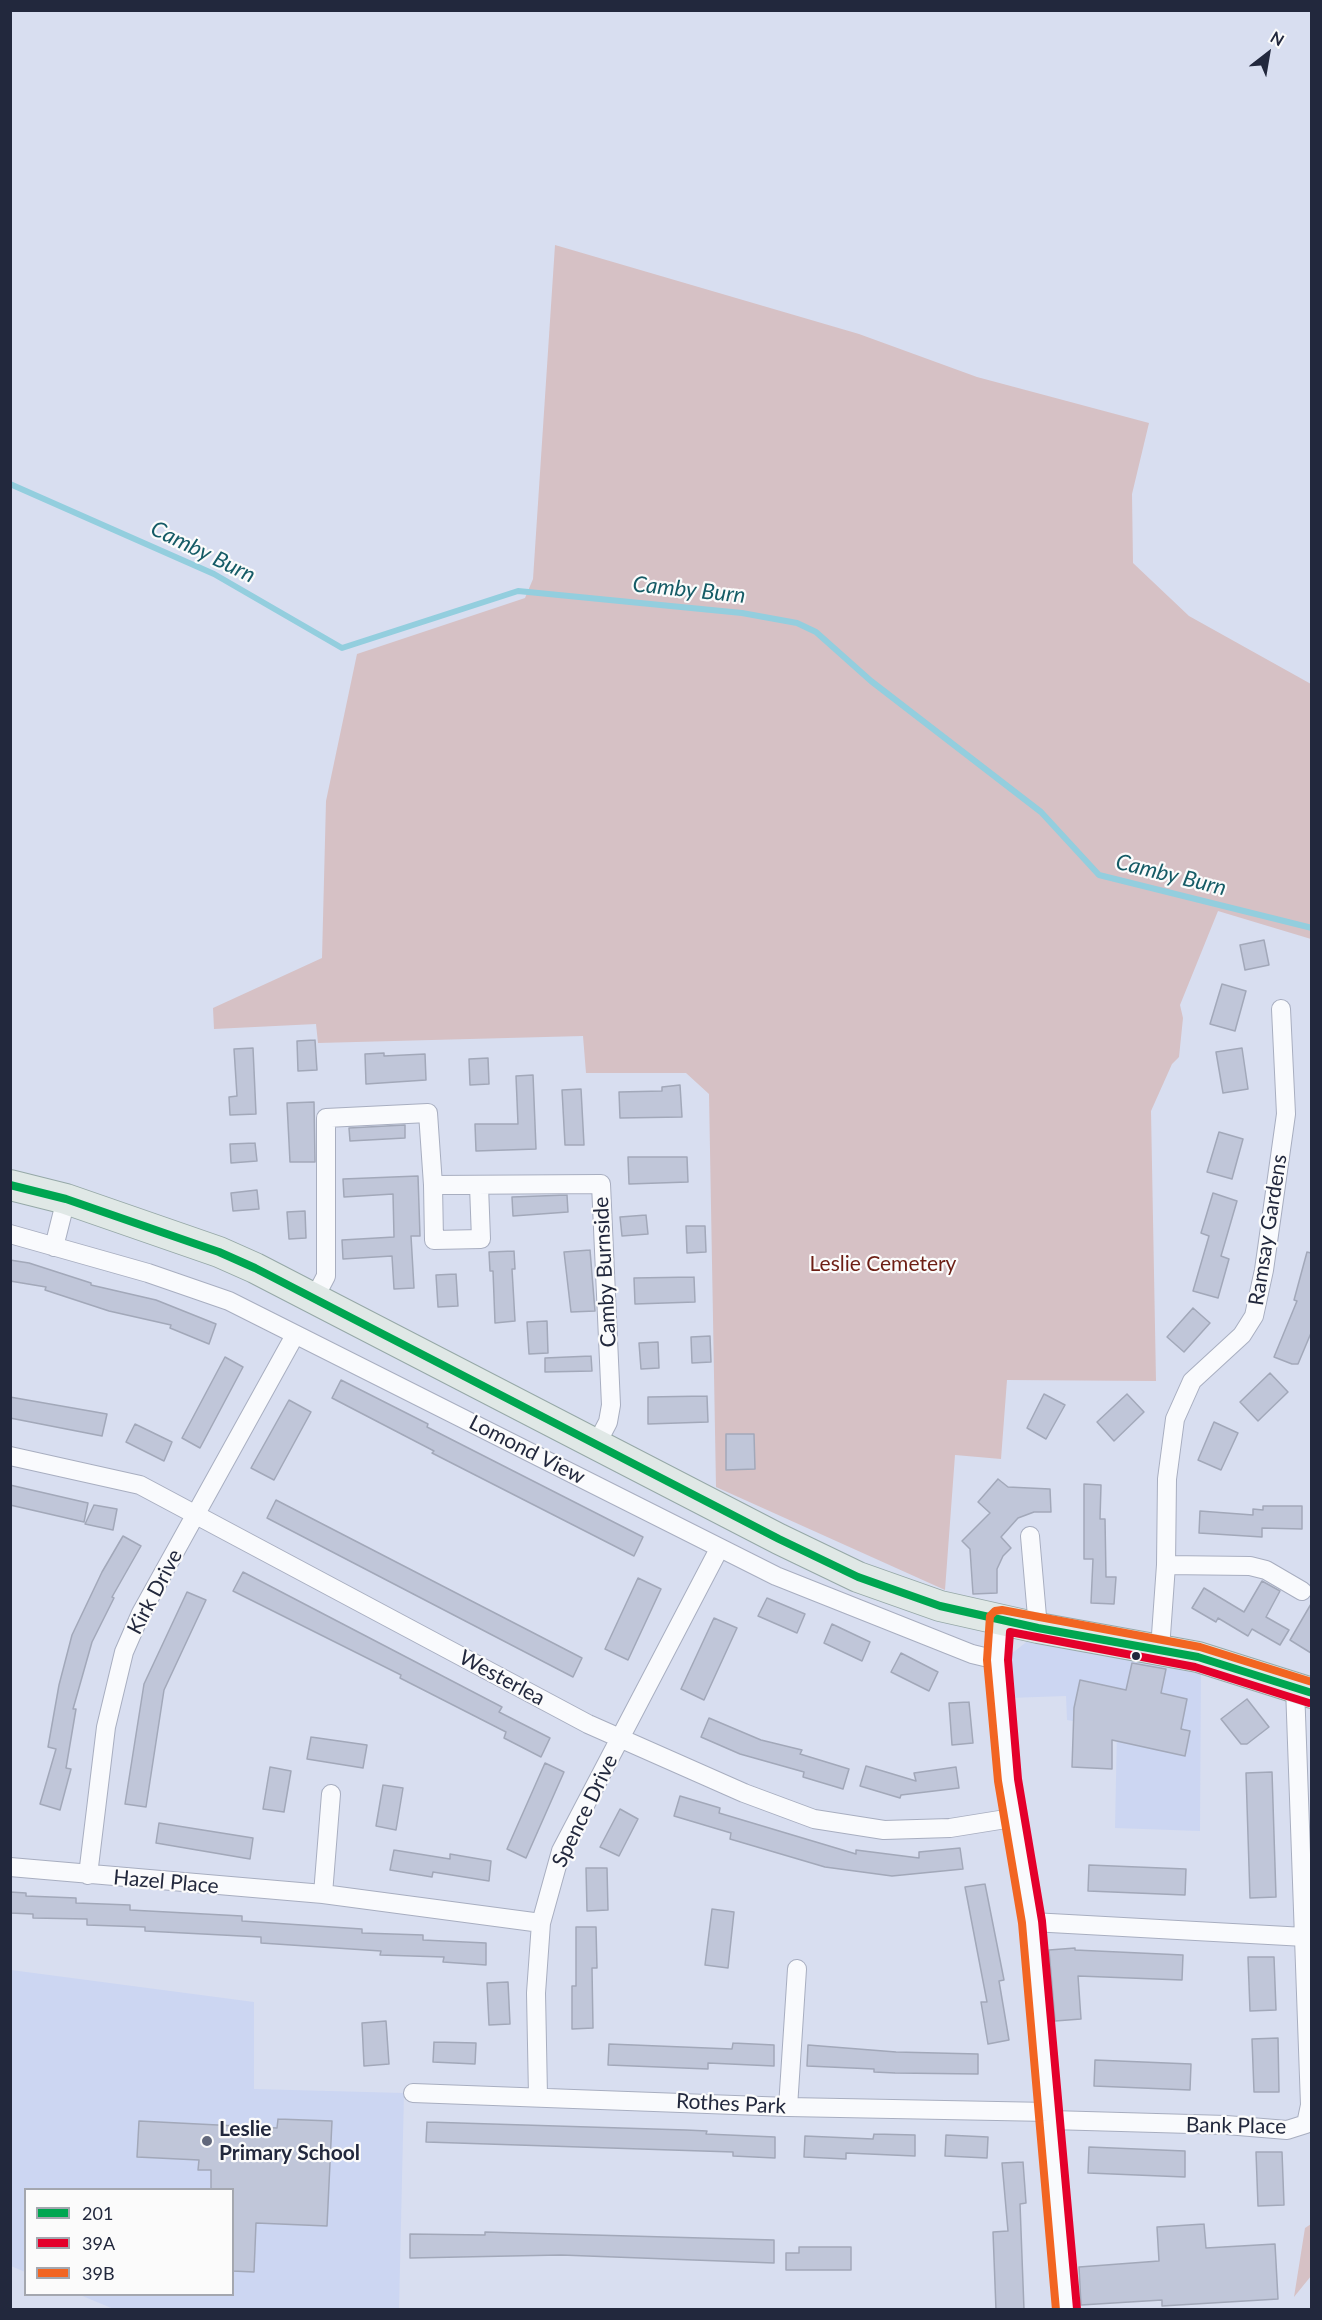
<!DOCTYPE html>
<style>
body{margin:0}
#map{position:relative;width:1322px;height:2320px;overflow:hidden;background:#d8def0;font-family:Lato,sans-serif}
canvas{display:block}
.frame{position:absolute;inset:0;border:12px solid #22283d;pointer-events:none}
.legend{position:absolute;left:24px;top:2188px;width:210px;height:108px;box-sizing:border-box;background:#fbfbfb;border:2px solid #a4a7af;margin:0;padding:8px 10px;list-style:none;font-size:18px;color:#22283d}
.legend li{display:flex;align-items:center;gap:12px;height:30px}
.legend b{width:30px;border:2px solid #a4a7af}
.north{position:absolute;left:1238px;top:24px;width:60px;height:60px;-webkit-text-stroke:4px #fbfbfb;paint-order:stroke;rotate:31deg;font-size:16px;font-weight:700;line-height:24px;text-align:center;color:#22283d}
.north::after{content:'';display:block;margin:auto;width:21px;height:27px;background:#22283d;clip-path:polygon(50% 0,100% 100%,50% 72%,0 100%)}
</style>
<div id="map">
<canvas width="1322" height="2320"></canvas>
<div class="frame"></div>
<ul class="legend">
<li><b style="height:8px;background:#00a651"></b>201</li>
<li><b style="height:8px;background:#e4002b"></b>39A</li>
<li><b style="height:8px;background:#f26522"></b>39B</li>
</ul>
<div class="north">N</div>
</div>
<script>
const ctx = document.querySelector('canvas').getContext('2d');
ctx.lineJoin = 'round';
function fill(path, color) { ctx.fillStyle = color; ctx.fill(path, 'evenodd'); }
const shape = rows => new Path2D(rows.map(r => 'M' + r).join(''));
function strokePath(path, color, width, dash) { ctx.strokeStyle = color; ctx.lineWidth = width; ctx.lineCap = dash ? 'butt' : 'round'; ctx.setLineDash(dash || []); ctx.stroke(path); }
function write(font, color, halo, rows, align = 'center') {
  ctx.font = font + ' Lato,sans-serif'; ctx.lineWidth = 4.5; ctx.setLineDash([]); ctx.textBaseline = 'middle'; ctx.strokeStyle = halo; ctx.fillStyle = color; for (const [text, x, y, turn = 0] of rows) {
    ctx.save(); ctx.translate(x, y); ctx.rotate((+turn || 0) * Math.PI / 180); ctx.textAlign = isNaN(turn) ? turn : align; if (halo) ctx.strokeText(text, 0, 0); ctx.fillText(text, 0, 0); ctx.restore();
  }
}
const built = shape([
 [1033,1637,1201,1668,1200,1831,1115,1828,1117,1729,1067,1720,1066,1696,1009,1698,1007,1657],
 [11,1970,254,2002,254,2089,404,2093,399,2309,116,2310,80,2295,232,2294,232,2190,26,2190,25,2272,11,2266]
]);
const green = shape([
 [555,245,859,334,977,377,1149,423,1132,494,1133,563,1189,616,1311,684,1311,939,1218,911,1180,1005,1183,1018,1179,1057,1172,1064,1151,1111,1156,1381,1007,1380,1001,1459,955,1455,945,1590,716,1487,709,1094,686,1073,586,1073,583,1036,318,1043,316,1024,214,1029,213,1008,322,958,326,801,357,654,525,598,533,579],
 [1311,2224,1311,2276,1294,2297,1305,2228]
]);
const stream = shape([
 [10,484,214,574,342,648,518,591,742,613,797,623,816,632,871,681,1041,812,1099,875,1312,928]
]);
const building = shape([
 [1264,940,1269,965,1245,970,1240,945,1264,940],
 [1222,984,1246,991,1235,1031,1210,1024,1222,984],
 [315,1040,317,1070,298,1071,297,1041,315,1040],
 [253,1048,256,1114,230,1115,229,1097,237,1096,234,1049,253,1048],
 [1242,1048,1248,1089,1223,1093,1216,1052,1242,1048],
 [384,1053,384,1056,425,1054,426,1080,366,1084,365,1054,384,1053],
 [488,1058,489,1084,470,1085,469,1059,488,1058],
 [533,1075,536,1149,476,1151,475,1124,518,1124,516,1076,533,1075],
 [680,1085,682,1117,620,1118,619,1092,662,1091,662,1087,680,1085],
 [581,1089,584,1145,565,1145,562,1090,581,1089],
 [314,1102,315,1162,290,1162,287,1103,314,1102],
 [405,1125,405,1138,350,1141,349,1128,405,1125],
 [1219,1132,1243,1139,1232,1179,1207,1172,1219,1132],
 [255,1143,257,1161,231,1163,230,1144,255,1143],
 [628,1157,687,1157,688,1182,629,1184,628,1157],
 [418,1176,420,1236,411,1236,414,1288,394,1289,392,1256,343,1259,342,1240,394,1237,393,1194,344,1197,343,1179,418,1176],
 [257,1190,259,1209,233,1211,231,1193,257,1190],
 [1213,1193,1237,1201,1221,1256,1229,1259,1218,1298,1193,1291,1209,1236,1201,1233,1213,1193],
 [567,1195,568,1212,513,1216,512,1197,567,1195],
 [305,1211,306,1238,289,1239,287,1212,305,1211],
 [646,1215,648,1234,622,1236,620,1217,646,1215],
 [686,1226,705,1226,706,1252,687,1253,686,1226],
 [590,1250,595,1311,571,1312,564,1252,590,1250],
 [514,1251,515,1269,512,1269,515,1321,495,1323,493,1271,490,1271,489,1252,514,1251],
 [1307,1252,1311,1253,1311,1333,1298,1364,1292,1364,1274,1357,1297,1301,1294,1300,1307,1252],
 [10,1260,29,1263,91,1283,91,1285,156,1300,216,1324,209,1344,170,1328,171,1325,109,1311,45,1290,46,1287,10,1281,10,1260],
 [456,1274,458,1306,438,1307,436,1275,456,1274],
 [694,1277,695,1302,635,1304,634,1278,694,1277],
 [1193,1308,1210,1323,1184,1352,1167,1337,1193,1308],
 [547,1321,548,1353,529,1354,527,1322,547,1321],
 [710,1336,711,1362,692,1363,691,1337,710,1336],
 [658,1342,659,1368,641,1369,639,1343,658,1342],
 [591,1356,592,1371,545,1372,545,1358,591,1356],
 [225,1357,243,1367,200,1448,182,1438,225,1357],
 [1270,1373,1288,1392,1258,1421,1240,1402,1270,1373],
 [341,1380,428,1424,427,1427,643,1537,634,1556,432,1453,434,1451,332,1398,341,1380],
 [1044,1394,1065,1405,1046,1439,1027,1428,1044,1394],
 [1127,1394,1144,1412,1114,1441,1097,1422,1127,1394],
 [707,1396,708,1422,648,1424,648,1397,707,1396],
 [10,1397,107,1414,102,1436,10,1418,10,1397],
 [289,1400,311,1412,274,1480,251,1468,289,1400],
 [1214,1422,1238,1433,1221,1470,1198,1460,1214,1422],
 [135,1424,172,1442,164,1461,126,1442,135,1424],
 [726,1434,754,1434,755,1469,726,1470,726,1434],
 [998,1479,1008,1487,1050,1489,1051,1512,1034,1512,1018,1518,1001,1537,1011,1548,1003,1556,997,1569,997,1593,973,1594,970,1549,962,1541,990,1513,978,1502,998,1479],
 [1084,1484,1101,1485,1100,1519,1105,1519,1106,1577,1116,1577,1114,1604,1091,1603,1093,1559,1084,1559,1084,1484],
 [10,1485,88,1503,84,1522,10,1505,10,1485],
 [276,1500,582,1658,573,1677,267,1518,276,1500],
 [94,1505,117,1509,113,1530,85,1524,94,1505],
 [1263,1506,1302,1506,1302,1529,1262,1528,1262,1537,1199,1533,1200,1511,1253,1515,1253,1509,1263,1510,1263,1506],
 [123,1536,141,1546,112,1597,114,1598,92,1642,73,1709,76,1709,66,1768,71,1769,60,1810,40,1804,56,1749,48,1747,59,1685,72,1635,102,1572,123,1536],
 [243,1572,502,1707,499,1712,550,1738,541,1757,504,1738,506,1732,400,1678,401,1675,233,1591,243,1572],
 [638,1578,661,1589,628,1660,605,1649,638,1578],
 [1262,1581,1280,1591,1266,1617,1289,1630,1280,1645,1252,1629,1248,1636,1218,1618,1216,1622,1192,1608,1204,1588,1244,1612,1262,1581],
 [187,1592,206,1600,164,1690,146,1807,125,1804,144,1684,187,1592],
 [767,1598,805,1614,797,1633,758,1616,767,1598],
 [1311,1604,1311,1653,1290,1640,1311,1604],
 [714,1618,737,1628,704,1700,681,1689,714,1618],
 [832,1624,870,1642,862,1661,824,1643,832,1624],
 [901,1653,938,1672,929,1691,891,1672,901,1653],
 [1132,1663,1166,1669,1161,1693,1187,1699,1181,1729,1190,1731,1185,1756,1112,1740,1112,1769,1072,1767,1074,1708,1080,1680,1126,1690,1132,1663],
 [1247,1699,1269,1727,1247,1744,1241,1744,1221,1719,1247,1699],
 [969,1702,973,1743,952,1745,949,1703,969,1702],
 [709,1718,761,1740,802,1750,800,1754,849,1769,843,1789,803,1777,804,1772,740,1754,701,1737,709,1718],
 [311,1737,367,1745,363,1768,307,1759,311,1737],
 [545,1763,564,1772,526,1858,507,1849,545,1763],
 [866,1766,916,1781,914,1773,956,1767,959,1788,901,1795,900,1798,860,1786,866,1766],
 [270,1767,291,1771,284,1812,263,1809,270,1767],
 [1272,1772,1276,1897,1250,1898,1246,1773,1272,1772],
 [383,1785,403,1788,396,1830,376,1826,383,1785],
 [680,1796,720,1808,719,1813,856,1854,856,1850,919,1858,919,1852,960,1848,963,1869,892,1876,825,1867,730,1839,731,1833,674,1816,680,1796],
 [620,1809,638,1819,619,1856,600,1847,620,1809],
 [159,1823,253,1838,250,1859,156,1843,159,1823],
 [394,1850,450,1859,450,1854,491,1861,489,1881,433,1872,432,1877,390,1870,394,1850],
 [1089,1865,1186,1869,1185,1895,1088,1891,1089,1865],
 [586,1868,607,1868,608,1910,587,1911,586,1868],
 [985,1884,1004,1980,999,1981,1009,2040,988,2044,981,2002,987,2002,965,1887,985,1884],
 [10,1892,26,1893,26,1896,76,1898,76,1903,130,1905,130,1910,242,1916,242,1921,362,1929,362,1933,423,1935,423,1940,486,1943,486,1965,443,1962,444,1957,380,1955,381,1951,261,1943,261,1937,145,1931,145,1927,87,1925,87,1919,33,1918,33,1914,10,1913,10,1892],
 [712,1909,734,1912,728,1968,705,1965,712,1909],
 [576,1927,596,1927,597,1968,592,1968,593,2028,572,2029,572,1986,576,1986,576,1927],
 [1075,1948,1075,1950,1183,1955,1182,1980,1078,1976,1081,2019,1055,2021,1049,1950,1075,1948],
 [1248,1957,1274,1957,1276,2010,1250,2011,1248,1957],
 [508,1982,510,2024,489,2025,487,1983,508,1982],
 [386,2021,389,2064,364,2066,362,2023,386,2021],
 [1278,2038,1279,2092,1254,2092,1252,2039,1278,2038],
 [434,2042,476,2043,475,2064,433,2062,434,2042],
 [733,2043,774,2045,774,2066,708,2063,708,2069,608,2065,609,2044,732,2049,733,2043],
 [808,2045,896,2052,978,2054,978,2074,895,2073,874,2072,874,2069,807,2066,808,2045],
 [1095,2060,1191,2064,1190,2090,1094,2086,1095,2060],
 [278,2119,332,2121,327,2226,256,2223,254,2272,232,2271,232,2190,211,2190,211,2170,198,2170,199,2160,137,2157,139,2121,277,2128,278,2119],
 [427,2122,686,2130,707,2131,706,2134,775,2137,775,2158,733,2156,733,2152,426,2142,427,2122],
 [874,2134,915,2135,915,2156,846,2153,846,2159,804,2157,805,2136,873,2139,874,2134],
 [946,2135,988,2137,987,2158,945,2156,946,2135],
 [1089,2147,1185,2151,1185,2177,1088,2173,1089,2147],
 [1256,2152,1282,2152,1284,2205,1258,2206,1256,2152],
 [1023,2162,1026,2203,1020,2204,1024,2310,996,2310,993,2232,1008,2231,1002,2163,1023,2162],
 [1204,2224,1206,2248,1275,2244,1278,2299,1162,2306,1162,2300,1081,2305,1079,2267,1159,2261,1157,2227,1204,2224],
 [485,2232,774,2240,774,2263,561,2255,410,2258,410,2234,485,2235,485,2232],
 [799,2247,851,2247,851,2270,786,2270,786,2253,799,2253,799,2247]
]);
const minor = shape([
 [433,1185,434,1240,481,1239,479,1186],
 [10,1234,148,1273,229,1301,776,1576,972,1654,997,1660],
 [54,1247,66,1199],
 [315,1297,326,1276,326,1118,428,1113,433,1185,601,1184,611,1405,608,1422,596,1445],
 [10,1456,140,1485,588,1724,744,1793,814,1819,884,1830,950,1828,1012,1818],
 [1030,1536,1038,1628],
 [1166,1565,1250,1566,1266,1570,1302,1591],
 [1000,1620,997,1660,1008,1780,1032,1922,1067,2310],
 [1160,1649,1166,1565,1167,1479,1175,1419,1192,1381,1242,1335,1254,1316,1264,1270,1286,1114,1281,1009],
 [10,1867,323,1894,541,1923],
 [88,1875,106,1727,124,1652,141,1613,295,1335],
 [323,1894,331,1794],
 [1032,1922,1305,1937],
 [413,2093,788,2107,1049,2112],
 [538,2096,536,1993,541,1923,561,1851,719,1549],
 [788,2107,797,1969],
 [1051,2120,1226,2125,1287,2130,1306,2124,1310,2105,1295,1687]
]);
const primary = shape([
 [10,1185,66,1199,219,1252,255,1268,779,1539,858,1577,940,1606,1038,1628,1198,1657,1312,1693]
]);
const bus1 = shape([
 [10,1185,66,1199,219,1252,255,1268,779,1539,858,1577,940,1606,1038,1628,1198,1657,1312,1693]
]);
const bus2 = shape([
 [1077,2309,1042,1921,1018,1779,1008,1660,1010,1632,1195,1667,1309,1703]
]);
const bus3 = shape([
 [1056,2310,1022,1923,998,1781,987,1660,990,1616,995,1611,1002,1610,1200,1647,1312,1682]
]);
const markers = [
 [1136,1656,5,"#22283d"],
 [207,2141,6,"#62687c"]
];
const streetNames = [
 ["Ramsay Gardens",1268,1230,-81],
 ["Camby Burnside",605,1272,-93],
 ["Lomond View",527,1450,27],
 ["Kirk Drive",155,1592,-62],
 ["Westerlea",502,1678,28],
 ["Spence Drive",585,1811,-64],
 ["Hazel Place",166,1882,5],
 ["Rothes Park",731,2104,3],
 ["Bank Place",1236,2126,1]
];
const parkNames = [
 ["Leslie Cemetery",883,1264]
];
const poiNames = [
 ["Leslie",219,2129],
 ["Primary School",219,2153]
];
const waterNames = [
 ["Camby Burn",203,552,26],
 ["Camby Burn",689,590,6],
 ["Camby Burn",1171,875,14]
];
fill(built, '#ccd6f2');
fill(green, '#d6c1c5');
strokePath(stream, '#93cede', 6);
fill(building, '#c0c6d9');
strokePath(building, '#a2a8b9', 1.5);
strokePath(minor, '#a8aec0', 20);
strokePath(primary, '#96a8a7', 32);
strokePath(minor, '#f9fafd', 18);
strokePath(primary, '#e0e8e6', 30);
strokePath(bus1, '#00a651', 8);
strokePath(bus2, '#e4002b', 8);
strokePath(bus3, '#f26522', 8);
for (const [x, y, r, color] of markers) { const dot = new Path2D(); dot.arc(x, y, r, 0, 2 * Math.PI); ctx.fillStyle = color; ctx.fill(dot); strokePath(dot, '#fbfbfb', 2); }
write('21px', '#22283d', '#fbfbfb', streetNames);
write('21px', '#6d1e14', '#fbfbfb', parkNames);
write('bold 21px', '#22283d', '#fbfbfb', poiNames, 'left');
write('italic 22px', '#155b66', '#fbfbfb', waterNames);
</script>
